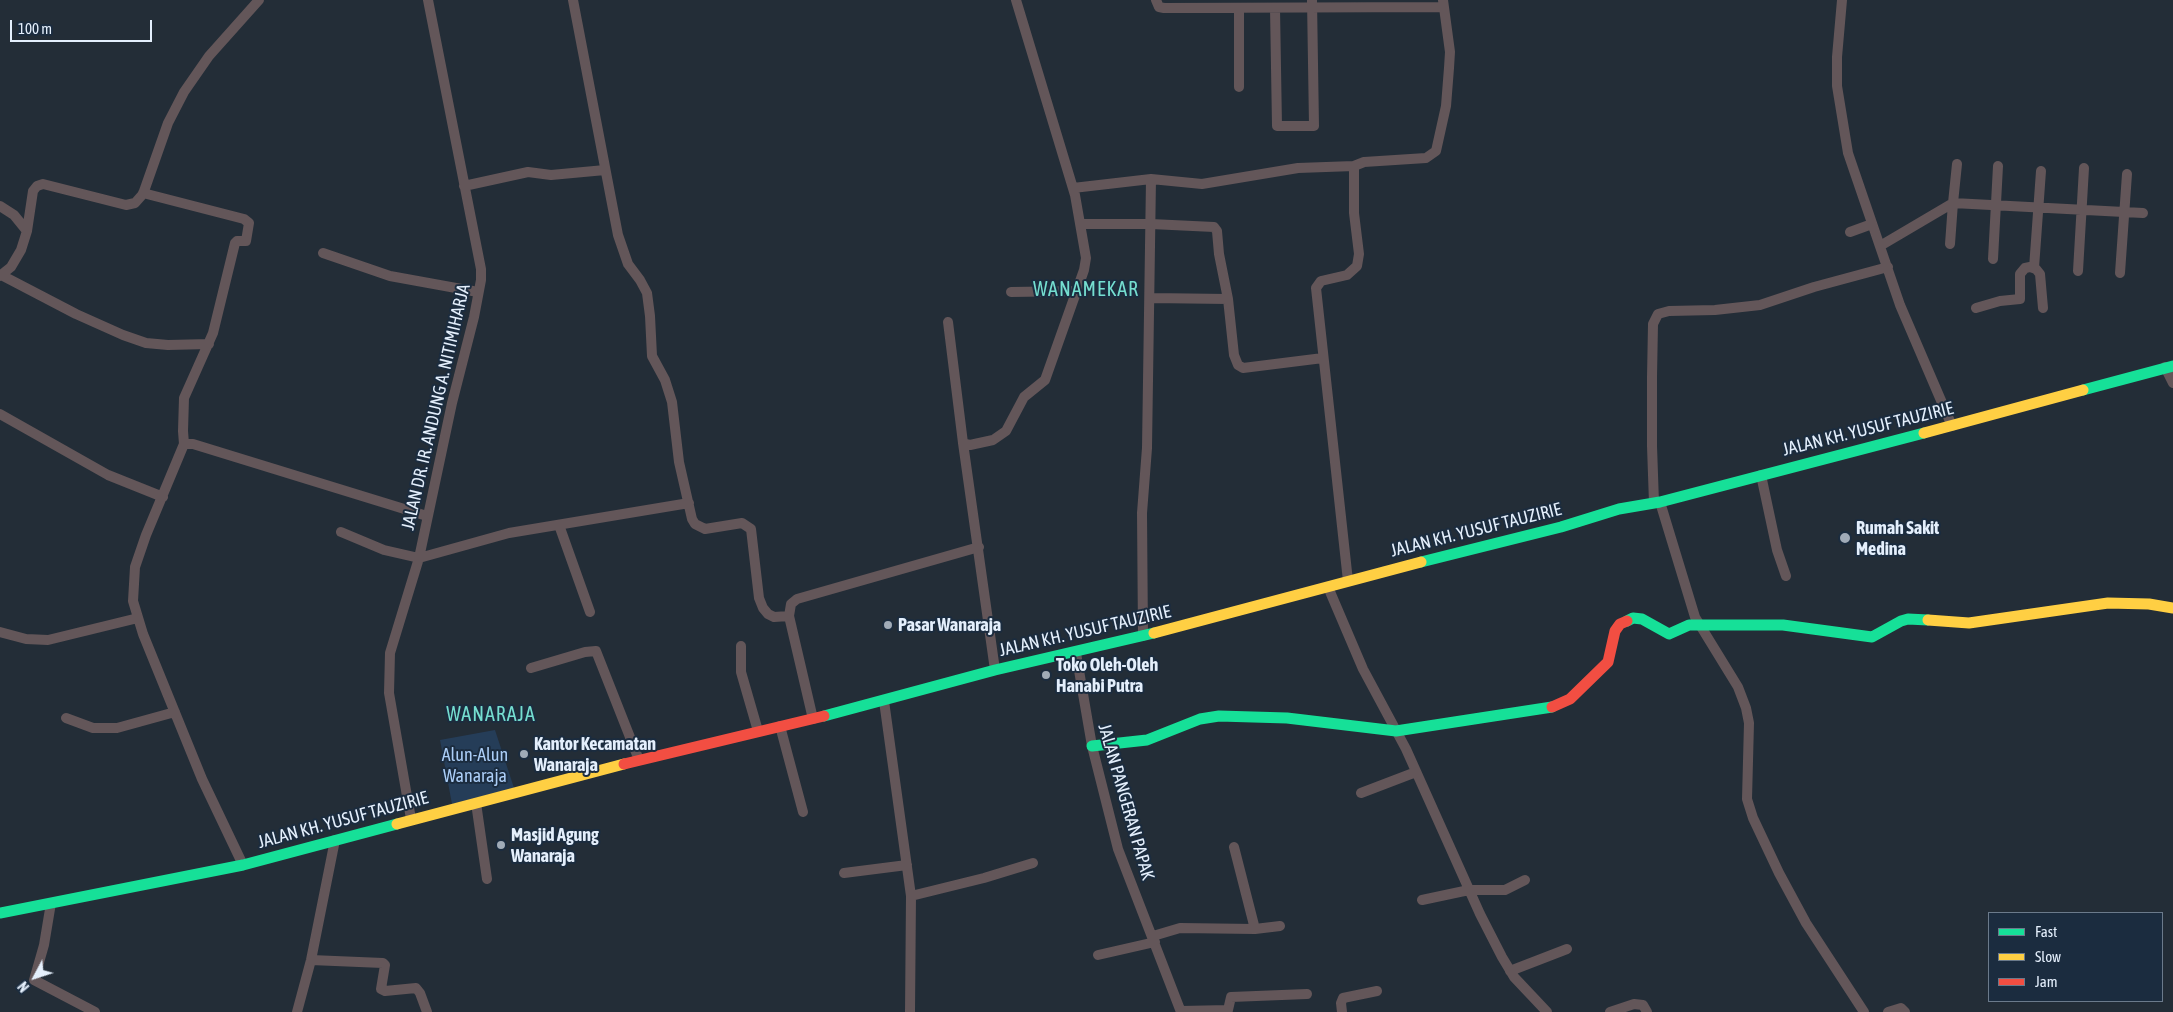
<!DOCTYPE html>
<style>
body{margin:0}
#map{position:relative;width:2173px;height:1012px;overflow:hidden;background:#232d37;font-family:"Asap Condensed",sans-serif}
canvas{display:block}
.legend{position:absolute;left:1988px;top:912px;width:175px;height:90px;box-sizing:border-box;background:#1b2c3f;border:1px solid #6b7a8b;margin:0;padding:6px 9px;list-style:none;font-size:15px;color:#e4effc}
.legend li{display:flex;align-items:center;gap:10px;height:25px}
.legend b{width:25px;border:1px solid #6b7a8b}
.north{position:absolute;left:10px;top:952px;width:50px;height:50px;-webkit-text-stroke:4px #1b2c3f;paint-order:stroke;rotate:230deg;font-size:14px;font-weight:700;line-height:20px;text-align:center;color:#e4effc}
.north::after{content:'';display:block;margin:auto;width:18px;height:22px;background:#e4effc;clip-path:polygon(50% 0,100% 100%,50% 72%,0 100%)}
.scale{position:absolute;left:10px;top:20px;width:142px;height:22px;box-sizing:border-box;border:2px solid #e4effc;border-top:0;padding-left:6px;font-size:15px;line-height:18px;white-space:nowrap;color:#e4effc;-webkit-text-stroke:4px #1b2c3f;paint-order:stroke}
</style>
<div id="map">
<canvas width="2173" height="1012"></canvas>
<ul class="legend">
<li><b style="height:6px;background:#16e098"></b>Fast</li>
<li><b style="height:6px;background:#ffcf43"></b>Slow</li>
<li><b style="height:6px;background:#f24e42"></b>Jam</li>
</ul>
<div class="north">N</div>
<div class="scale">100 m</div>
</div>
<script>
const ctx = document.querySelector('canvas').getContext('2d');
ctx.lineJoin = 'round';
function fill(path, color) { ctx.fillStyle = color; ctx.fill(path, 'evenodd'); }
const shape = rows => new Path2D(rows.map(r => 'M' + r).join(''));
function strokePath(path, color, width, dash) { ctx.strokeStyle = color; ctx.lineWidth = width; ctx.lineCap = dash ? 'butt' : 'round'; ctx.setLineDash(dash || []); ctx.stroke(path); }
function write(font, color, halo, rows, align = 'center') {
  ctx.font = font + ' "Asap Condensed",sans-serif'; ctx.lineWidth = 4; ctx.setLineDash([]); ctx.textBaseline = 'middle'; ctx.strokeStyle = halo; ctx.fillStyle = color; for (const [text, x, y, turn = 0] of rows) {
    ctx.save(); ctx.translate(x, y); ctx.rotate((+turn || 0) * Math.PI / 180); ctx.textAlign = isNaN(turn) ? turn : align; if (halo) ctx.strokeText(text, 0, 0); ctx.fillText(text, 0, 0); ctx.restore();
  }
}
const green = shape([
 [495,730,514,788,452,804,440,740]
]);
const street = shape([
 [573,0,618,235,628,264,640,280,647,293,650,316,652,356,665,380,672,402,679,462,692,519,695,524,705,529,742,523,751,529,759,598,763,608,768,614,774,617,789,616,791,604,797,599,979,547],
 [1156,0,1159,7,1164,8,1444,7],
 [1842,0,1837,57,1837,86,1848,153,1900,305,1952,426],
 [1239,8,1239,87],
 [1275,8,1277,126,1314,126,1312,0],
 [1957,164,1953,203,2143,213],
 [464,186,528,172,551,175,605,170],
 [1073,188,1151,179,1202,184,1298,168,1354,166],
 [143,193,244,219,249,223,246,241,237,241,235,243,213,333,184,398,183,431,184,444],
 [0,206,14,215,27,231],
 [1080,224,1151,224,1214,227,1217,231,1219,254,1228,299,1234,355,1238,365,1243,368,1323,358],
 [1850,232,1872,224],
 [1880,246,1953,203,1950,244],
 [323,253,390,276,478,292],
 [1993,259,1998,166],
 [2034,268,2041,171],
 [2078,271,2084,168],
 [2120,273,2127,174],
 [1,275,76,314,123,335,146,343,168,345,209,344],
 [0,276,11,267,21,250,27,231,33,191,37,186,43,184,126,205,135,203,143,194,168,123,184,92,209,56,259,0],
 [1011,292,1076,291],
 [1150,298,1228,299],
 [1976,308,2000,301,2020,299,2020,274,2025,268,2030,267,2036,269,2040,274,2043,308],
 [948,322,963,443],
 [2165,367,2173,383],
 [0,414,108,475,163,497],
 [1761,475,1777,550,1786,576],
 [1660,502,1695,617,1738,687,1746,708,1749,723,1747,799,1753,818,1779,873,1806,923,1864,1012],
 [1654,503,1652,446,1652,377,1653,324,1658,314,1669,311,1715,310,1760,305,1814,287,1888,267],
 [559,525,590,612],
 [341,532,384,550,419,558,509,533,689,503],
 [1348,581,1316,288,1321,281,1347,275,1357,266,1359,254,1354,213,1354,166,1364,162,1426,158,1436,151,1446,106,1449,68,1450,52,1443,0],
 [1328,587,1363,669,1406,749,1480,914,1502,957,1514,977,1547,1012],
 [789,616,813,719],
 [0,632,26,639,48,640,138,618],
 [1143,636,1142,513,1147,448,1151,179],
 [741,646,741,672,758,731],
 [1076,653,1092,746,1118,849,1181,1012],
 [531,668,585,652,596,651,639,760],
 [995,670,963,443,970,445,993,440,1006,431,1024,397,1045,380,1084,270,1086,258,1075,195,1016,0],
 [884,701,911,896,910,1012],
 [66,718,93,728,117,728,175,712],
 [780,726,803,812],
 [1361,793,1416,772],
 [476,803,487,879],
 [411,819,389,693,390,653,419,558,452,403,474,317,481,280,481,269,428,0],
 [1234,847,1255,929],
 [243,865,202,779,143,634,133,601,135,567,146,535,184,444,193,444,427,516],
 [844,873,907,865],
 [911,896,984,878,1033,863],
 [1422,900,1469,890,1505,890,1525,880],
 [51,903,44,945,34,980,95,1012],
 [1153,936,1180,928,1255,929,1280,926],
 [1098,955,1155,942],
 [311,960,383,963,385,965,381,989,385,991,416,988,420,993,427,1012],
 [1510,971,1567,949],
 [1181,1011,1228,1010,1231,997,1307,994],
 [297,1012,311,960,335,840],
 [1342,1012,1341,1003,1343,998,1377,991],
 [1610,1012,1634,1004,1643,1005,1647,1012],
 [1888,1012,1901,1008,1905,1012]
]);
const fast = shape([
 [2083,390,2173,366],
 [1421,562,1561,527,1619,509,1660,502,1924,433],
 [1627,621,1633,618,1642,619,1669,634,1689,625,1783,625,1872,637,1901,621,1908,619,1928,620],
 [824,716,995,670,1154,633],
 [1092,746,1147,740,1200,719,1219,716,1287,718,1396,731,1552,707],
 [0,913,243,865,397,824]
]);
const slow = shape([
 [1924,433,2083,390],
 [1928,620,1969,623,2108,603,2149,604,2173,608],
 [1154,633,1421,562],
 [397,824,624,764]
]);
const jam = shape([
 [1552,707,1570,699,1608,662,1615,631,1620,624,1627,621],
 [624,764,824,716]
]);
const markers = [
 [1845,538,6,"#a0abb7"],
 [888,625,5,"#a0abb7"],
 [1046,675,5,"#a0abb7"],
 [524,754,5,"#a0abb7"],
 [501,845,5,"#a0abb7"]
];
const streetNames = [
 ["JALAN DR. IR. ANDUNG A. NITIMIHARJA",436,407,-77],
 ["JALAN KH. YUSUF TAUZIRIE",1868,429,-14],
 ["JALAN KH. YUSUF TAUZIRIE",1476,530,-14],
 ["JALAN KH. YUSUF TAUZIRIE",1085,631,-13],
 ["JALAN PANGERAN PAPAK",1126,802,74],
 ["JALAN KH. YUSUF TAUZIRIE",343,820,-15]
];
const poiNames = [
 ["Rumah Sakit",1856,528],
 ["Medina",1856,549],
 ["Pasar Wanaraja",898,625],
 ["Toko Oleh-Oleh",1056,665],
 ["Hanabi Putra",1056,686],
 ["Kantor Kecamatan",534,744],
 ["Wanaraja",534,765],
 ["Masjid Agung",511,835],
 ["Wanaraja",511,856]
];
const parkNames = [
 ["Alun-Alun",475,755],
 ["Wanaraja",475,776]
];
const quarterNames = [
 ["WANAMEKAR",1086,290],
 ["WANARAJA",491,715]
];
fill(green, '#253d58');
strokePath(street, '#635659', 10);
strokePath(fast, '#16e098', 11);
strokePath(slow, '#ffcf43', 11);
strokePath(jam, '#f24e42', 11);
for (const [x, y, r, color] of markers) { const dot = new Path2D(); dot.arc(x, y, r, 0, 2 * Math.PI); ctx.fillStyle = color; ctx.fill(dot); strokePath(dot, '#1b2c3f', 2); }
write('18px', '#e4effc', '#1b2c3f', streetNames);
write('bold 18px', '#e4effc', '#1b2c3f', poiNames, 'left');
write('18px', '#accef7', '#1b2c3f', parkNames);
ctx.letterSpacing = '1px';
write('20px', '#75ded0', '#1b2c3f', quarterNames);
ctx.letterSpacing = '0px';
</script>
